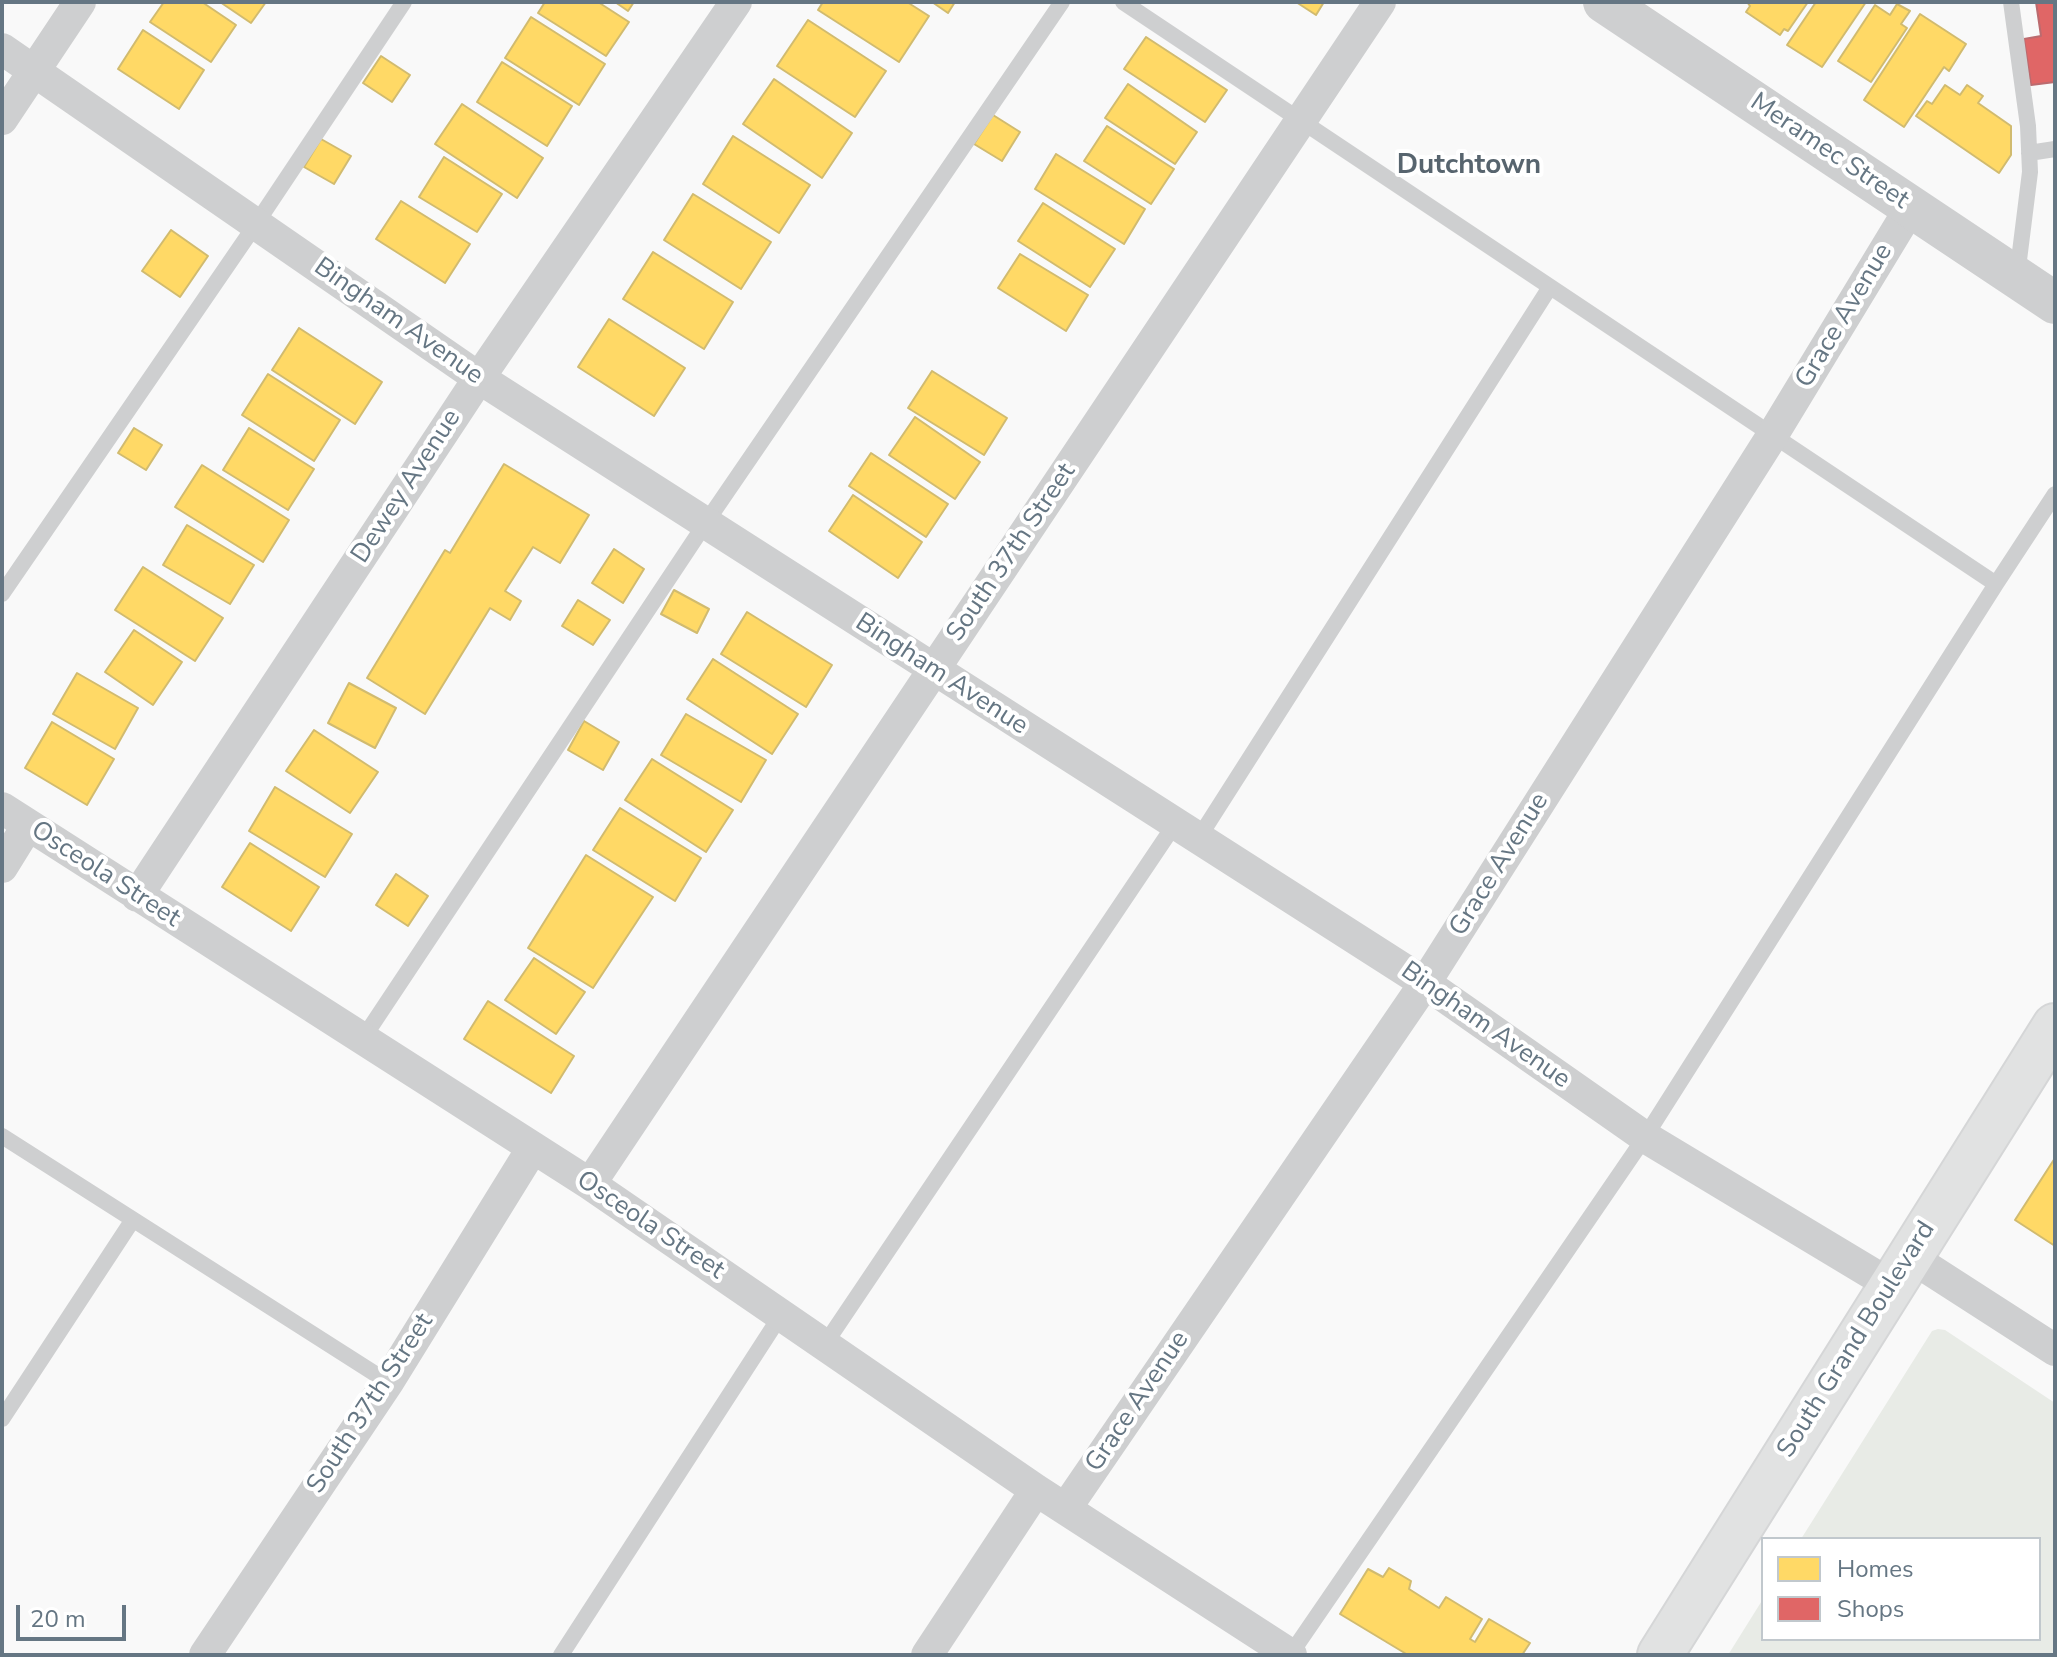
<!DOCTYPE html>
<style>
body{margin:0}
#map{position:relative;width:2057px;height:1657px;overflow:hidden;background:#f9f9f9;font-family:"Nunito Sans",sans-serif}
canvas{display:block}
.frame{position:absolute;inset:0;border:4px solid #657683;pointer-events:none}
.legend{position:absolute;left:1761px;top:1537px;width:280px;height:104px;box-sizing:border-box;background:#fff;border:2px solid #c1c8cd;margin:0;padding:10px 14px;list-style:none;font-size:24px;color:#657683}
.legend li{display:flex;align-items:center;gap:16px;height:40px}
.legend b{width:40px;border:2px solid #c1c8cd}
.scale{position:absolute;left:16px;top:1605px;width:110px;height:36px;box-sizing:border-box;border:4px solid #657683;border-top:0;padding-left:10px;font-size:24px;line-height:28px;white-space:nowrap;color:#657683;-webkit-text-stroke:6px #fff;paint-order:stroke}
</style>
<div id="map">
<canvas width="2057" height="1657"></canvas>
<div class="frame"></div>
<ul class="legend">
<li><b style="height:22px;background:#ffd966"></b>Homes</li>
<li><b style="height:22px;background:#e06666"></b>Shops</li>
</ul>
<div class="scale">20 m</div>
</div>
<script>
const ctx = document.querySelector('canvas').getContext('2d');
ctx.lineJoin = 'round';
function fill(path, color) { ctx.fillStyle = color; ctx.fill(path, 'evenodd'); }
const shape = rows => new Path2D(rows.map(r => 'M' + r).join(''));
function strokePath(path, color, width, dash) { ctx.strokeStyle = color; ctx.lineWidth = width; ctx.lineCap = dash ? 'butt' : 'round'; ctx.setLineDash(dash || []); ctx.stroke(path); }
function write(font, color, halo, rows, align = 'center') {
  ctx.font = font + ' "Nunito Sans",sans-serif'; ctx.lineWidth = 8; ctx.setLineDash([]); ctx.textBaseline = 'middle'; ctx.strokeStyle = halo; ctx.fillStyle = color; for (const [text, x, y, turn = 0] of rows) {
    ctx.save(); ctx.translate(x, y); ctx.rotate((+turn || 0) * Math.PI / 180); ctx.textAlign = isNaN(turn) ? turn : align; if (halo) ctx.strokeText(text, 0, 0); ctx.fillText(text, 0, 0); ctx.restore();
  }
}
const green = shape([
 [1938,1329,1945,1330,2055,1403,2055,1655,1728,1655,1763,1599,1763,1639,2039,1639,2039,1539,1801,1539,1932,1331]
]);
const homes = shape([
 [164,2,202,2,236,25,211,62,150,22,164,2],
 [220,2,266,2,251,23,220,2],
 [545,2,598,2,629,22,606,56,538,13,545,2],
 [615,2,634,2,628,11,615,2],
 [823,2,907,2,929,16,899,62,818,10,823,2],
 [932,2,955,2,948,13,932,2],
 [1296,2,1324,2,1316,15,1296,2],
 [1747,2,1808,2,1788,31,1784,29,1780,35,1746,12,1750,6,1747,2],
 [1816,2,1866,2,1822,67,1787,45,1816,2],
 [1897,4,1910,11,1901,24,1907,28,1871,82,1838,61,1875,5,1890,15,1897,4],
 [1920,14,1966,44,1949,71,1944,67,1904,127,1864,100,1920,14],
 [531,17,605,64,579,105,505,58,531,17],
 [808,20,886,71,855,117,777,66,808,20],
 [143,30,204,70,179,109,118,69,143,30],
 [1146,37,1227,90,1205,122,1124,69,1146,37],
 [381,56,410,75,392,102,363,83,381,56],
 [502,62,572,106,547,146,477,102,502,62],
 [774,79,852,133,822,178,743,124,774,79],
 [1128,84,1197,132,1175,164,1105,118,1128,84],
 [1945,85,1960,95,1967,85,1983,96,1978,103,2011,126,2011,155,1999,173,1916,116,1927,101,1932,104,1945,85],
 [462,104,543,158,517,198,435,144,462,104],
 [993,115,1020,132,1002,161,974,144,993,115],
 [1107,126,1174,169,1151,204,1084,161,1107,126],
 [733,136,810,185,779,233,703,184,733,136],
 [321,139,351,156,334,184,304,167,321,139],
 [1056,154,1145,209,1124,244,1035,189,1056,154],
 [444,157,502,194,477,232,419,197,444,157],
 [693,194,771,242,741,289,664,240,693,194],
 [401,201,470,244,445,283,376,239,401,201],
 [1043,203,1115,249,1090,287,1018,241,1043,203],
 [171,230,208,256,180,297,142,271,171,230],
 [653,252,733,302,704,349,623,299,653,252],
 [1020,254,1088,295,1066,331,998,288,1020,254],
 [609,319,685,368,654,416,578,367,609,319],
 [299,328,382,382,355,424,272,370,299,328],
 [932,371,1007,418,984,455,908,408,932,371],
 [268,374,340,420,314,461,242,415,268,374],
 [915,417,980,462,955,499,889,455,915,417],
 [134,428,162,445,146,470,118,453,134,428],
 [249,428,314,469,288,510,223,470,249,428],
 [871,453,948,504,926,537,849,486,871,453],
 [504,464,589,515,560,563,533,547,505,591,521,601,510,620,490,608,425,714,367,678,445,550,450,553,504,464],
 [202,465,289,520,263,562,175,507,202,465],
 [853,495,922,542,898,578,829,531,853,495],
 [187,525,254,565,230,604,163,565,187,525],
 [614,549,644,569,623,603,592,583,614,549],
 [143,567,223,618,195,661,115,610,143,567],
 [674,590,709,609,697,633,661,614,674,590],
 [578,600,610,620,593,645,562,626,578,600],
 [747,612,832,665,806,707,721,654,747,612],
 [134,630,182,662,153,705,105,672,134,630],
 [713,659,798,714,772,754,687,699,713,659],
 [77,673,138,708,115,749,53,714,77,673],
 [349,683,396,708,375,748,328,723,349,683],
 [686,714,766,760,741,802,661,755,686,714],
 [584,721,619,742,603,770,568,750,584,721],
 [52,722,114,759,87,805,25,768,52,722],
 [314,730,378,772,350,813,286,771,314,730],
 [652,759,733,810,706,852,625,800,652,759],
 [275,787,352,834,325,877,249,831,275,787],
 [620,808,701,858,675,901,593,850,620,808],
 [250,843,319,887,291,931,222,887,250,843],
 [586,855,653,897,593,988,528,948,586,855],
 [396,874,428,896,408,926,376,905,396,874],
 [534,958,585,992,556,1034,505,1000,534,958],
 [488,1001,574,1056,551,1093,464,1039,488,1001],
 [2055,1158,2055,1246,2015,1220,2055,1158],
 [1389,1568,1411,1581,1409,1589,1439,1608,1446,1597,1482,1619,1470,1639,1475,1642,1489,1619,1530,1643,1522,1655,1408,1655,1340,1614,1368,1569,1383,1577,1389,1568]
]);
const shops = shape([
 [2036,2,2055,2,2055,82,2031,85,2024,39,2041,36,2036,2]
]);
const service = shape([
 [1123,2,1996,584],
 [2011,2,2028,126,2030,172,2017,276],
 [2029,153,2055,149],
 [2,594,256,224,404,2],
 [1198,839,1550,287],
 [362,1040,705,524,1062,2],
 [2,1136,388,1382],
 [825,1344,1175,824],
 [2,1419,132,1221],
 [561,1655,781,1315],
 [1290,1655,1645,1137,1996,584,2055,494]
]);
const minor = shape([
 [2,49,479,378,1425,983,1645,1137,1891,1285],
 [2,119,80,2],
 [2,808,590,1184,1036,1490,1291,1655],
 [2,867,28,825],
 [137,896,479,378,736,2],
 [590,1184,1380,2],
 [1909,1256,2055,1350],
 [1066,1508,1425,983,1772,436,1911,207],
 [205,1655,388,1382,532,1149],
 [927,1655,1036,1490]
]);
const tertiary = shape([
 [1604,2,2055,303]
]);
const secondary = shape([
 [1660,1655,2055,1026]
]);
const streetNames = [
 ["Meramec Street",1829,152,34],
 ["Grace Avenue",1845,316,-59],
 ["Bingham Avenue",398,322,35],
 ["Dewey Avenue",407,487,-57],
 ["South 37th Street",1012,553,-56],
 ["Bingham Avenue",941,675,33],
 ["Grace Avenue",1500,865,-58],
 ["Osceola Street",105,875,33],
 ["Bingham Avenue",1485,1026,35],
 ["Osceola Street",650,1226,34],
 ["South Grand Boulevard",1857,1340,-58],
 ["Grace Avenue",1138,1402,-56],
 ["South 37th Street",371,1404,-57]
];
const neighbourhoodNames = [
 ["Dutchtown",1469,166]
];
fill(green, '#e8ebe6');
fill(homes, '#ffd966');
strokePath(homes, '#d1bb6f', 2);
fill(shops, '#e06666');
strokePath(shops, '#bb6b6f', 2);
strokePath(secondary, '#d5d6d7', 48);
strokePath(service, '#cecfd0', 16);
strokePath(minor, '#cecfd0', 32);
strokePath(tertiary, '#cecfd0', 42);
strokePath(secondary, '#e1e2e2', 44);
write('26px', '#657683', '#fff', streetNames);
write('bold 28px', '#57646e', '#fff', neighbourhoodNames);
</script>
